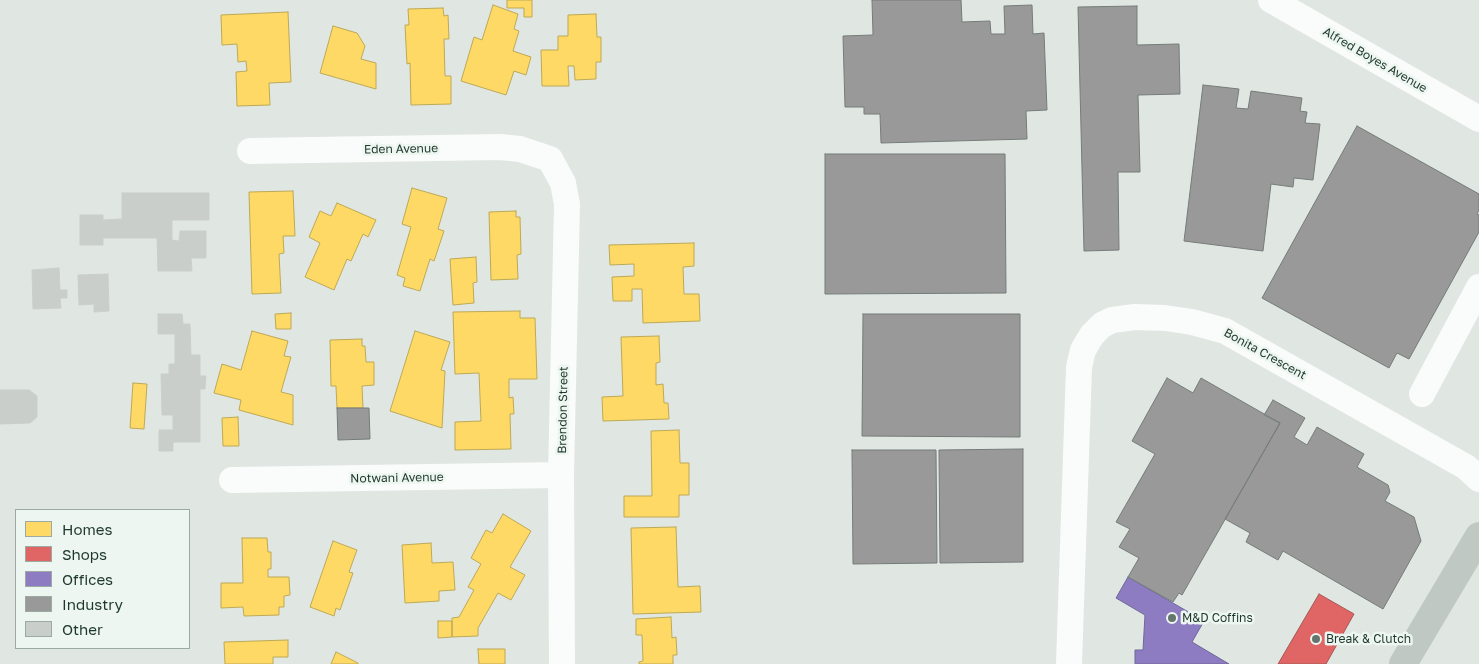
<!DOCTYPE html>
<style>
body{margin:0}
#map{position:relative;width:1479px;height:664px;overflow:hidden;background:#e0e6e2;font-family:"Golos Text",sans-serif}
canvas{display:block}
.legend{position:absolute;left:15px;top:509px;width:175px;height:140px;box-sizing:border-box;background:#edf6f0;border:1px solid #9baaa2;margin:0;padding:6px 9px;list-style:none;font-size:15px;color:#1f382d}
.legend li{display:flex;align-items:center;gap:10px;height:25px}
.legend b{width:25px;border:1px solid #9baaa2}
</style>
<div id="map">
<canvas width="1479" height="664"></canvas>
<ul class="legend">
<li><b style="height:14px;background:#ffd966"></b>Homes</li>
<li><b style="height:14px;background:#e06666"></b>Shops</li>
<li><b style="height:14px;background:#8e7cc3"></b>Offices</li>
<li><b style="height:14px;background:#999"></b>Industry</li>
<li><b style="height:14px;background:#c9cecb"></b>Other</li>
</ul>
</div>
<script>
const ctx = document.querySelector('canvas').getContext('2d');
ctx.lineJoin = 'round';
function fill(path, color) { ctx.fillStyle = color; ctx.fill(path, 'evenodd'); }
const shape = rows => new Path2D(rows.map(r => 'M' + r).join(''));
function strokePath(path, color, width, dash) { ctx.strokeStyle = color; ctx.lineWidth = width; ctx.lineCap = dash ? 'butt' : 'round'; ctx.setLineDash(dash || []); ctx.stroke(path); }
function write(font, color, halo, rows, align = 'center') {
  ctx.font = font + ' "Golos Text",sans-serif'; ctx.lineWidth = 5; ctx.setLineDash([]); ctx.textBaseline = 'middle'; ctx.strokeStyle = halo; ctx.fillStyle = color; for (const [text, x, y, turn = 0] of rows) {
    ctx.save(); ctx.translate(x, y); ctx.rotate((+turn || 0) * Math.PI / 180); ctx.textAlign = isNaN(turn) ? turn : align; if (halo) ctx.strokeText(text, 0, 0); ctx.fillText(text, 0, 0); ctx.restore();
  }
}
const homes = shape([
 [507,0,532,0,532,17,524,17,524,8,507,8,507,0],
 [493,5,518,14,514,29,519,31,513,51,531,57,526,75,514,71,506,95,461,81,474,37,482,40,493,5],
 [443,8,444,16,448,15,449,39,444,39,445,76,451,76,451,104,411,105,410,63,407,64,405,25,409,25,408,9,443,8],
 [288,12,291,82,269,83,270,105,237,106,236,72,247,71,246,61,238,62,237,44,222,45,221,15,288,12],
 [596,14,597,37,601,37,601,62,596,62,596,79,575,80,574,66,568,66,569,86,542,86,541,50,558,50,558,36,568,36,568,15,596,14],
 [333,26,357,33,365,46,361,59,376,63,376,89,320,73,333,26],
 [412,188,447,198,438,229,444,231,434,261,430,259,420,291,403,286,405,278,397,275,411,227,402,224,412,188],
 [293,191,295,236,283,236,284,253,279,254,281,293,252,294,249,192,293,191],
 [337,203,376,220,368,237,363,234,351,261,347,259,334,290,305,277,320,243,309,237,320,211,331,216,337,203],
 [516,211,516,217,520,217,521,254,517,255,518,279,491,280,489,212,516,211],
 [694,243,694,266,683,267,684,294,699,294,700,321,643,323,642,289,632,289,632,301,613,301,612,277,634,276,634,264,610,265,609,245,694,243],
 [476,257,477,282,473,283,474,303,453,305,450,259,476,257],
 [520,311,520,318,535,318,537,379,509,379,509,398,513,397,514,414,510,414,511,449,455,450,455,422,481,421,479,373,455,374,453,312,520,311],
 [291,313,291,329,276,329,275,314,291,313],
 [252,331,288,341,284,356,291,357,281,392,293,395,293,425,239,410,241,400,214,393,222,364,241,370,252,331],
 [415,331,450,342,441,370,445,371,442,428,390,411,415,331],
 [659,336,660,362,656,363,656,385,663,384,664,403,668,403,669,419,603,421,602,397,623,396,621,337,659,336],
 [362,339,362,346,365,346,366,362,374,362,374,385,362,386,363,408,337,408,336,386,331,386,330,340,362,339],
 [133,383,147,384,144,429,130,428,133,383],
 [238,417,239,446,223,446,222,418,238,417],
 [679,430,680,463,689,463,689,495,679,495,679,517,624,517,624,496,652,496,651,431,679,430],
 [503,514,531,531,510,567,525,575,511,600,498,593,478,628,478,636,452,637,452,618,459,617,474,590,468,587,481,564,471,558,486,530,492,533,503,514],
 [676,527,678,587,700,586,701,612,633,614,631,528,676,527],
 [242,538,267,538,268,552,271,552,271,569,268,569,268,577,289,577,290,595,284,596,284,607,279,607,279,615,244,616,243,607,221,608,221,583,243,583,242,538],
 [333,541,357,550,349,572,353,573,340,610,336,608,334,616,310,607,333,541],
 [431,543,432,563,453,562,455,590,439,591,439,601,405,603,402,545,431,543],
 [671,617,672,638,676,637,677,655,673,655,673,664,639,664,639,662,643,661,642,635,636,635,636,619,671,617],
 [438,621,452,621,452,637,438,638,438,621],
 [288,640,288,657,273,657,273,664,225,664,224,642,288,640],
 [478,649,505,649,505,664,479,664,478,649],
 [336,652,358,663,358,664,331,664,336,652]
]);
const shops = shape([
 [1319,594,1354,614,1326,664,1278,664,1319,594]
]);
const offices = shape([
 [1128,577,1204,621,1192,642,1229,664,1135,664,1135,650,1143,650,1145,615,1116,598,1128,577]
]);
const industry = shape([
 [872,0,961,0,962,22,990,21,991,34,1005,34,1004,6,1032,5,1033,34,1044,33,1047,110,1026,111,1027,139,881,143,880,114,864,114,864,107,845,107,843,36,873,35,872,0],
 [1137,6,1137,45,1179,44,1180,94,1138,95,1140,172,1118,172,1119,250,1084,251,1078,7,1137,6],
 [1203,85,1239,89,1236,108,1248,109,1251,91,1302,98,1300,111,1307,112,1305,123,1320,124,1313,180,1294,178,1293,187,1271,184,1263,251,1184,241,1203,85],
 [1357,126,1479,194,1479,210,1477,214,1479,215,1479,232,1409,359,1397,353,1389,368,1262,298,1357,126],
 [825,154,1005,154,1006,293,825,294,825,154],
 [863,314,1020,314,1020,437,862,436,863,314],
 [1167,378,1193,393,1201,378,1280,423,1182,595,1179,593,1173,602,1128,577,1139,558,1119,547,1130,529,1116,522,1155,454,1132,441,1167,378],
 [1273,400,1305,418,1294,437,1307,445,1317,427,1364,454,1357,467,1388,485,1390,492,1385,501,1414,517,1421,541,1383,609,1283,551,1278,560,1246,542,1250,533,1225,519,1280,423,1264,415,1273,400],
 [337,408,369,408,370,439,338,440,337,408],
 [1023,449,1023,562,940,563,939,450,1023,449],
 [852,450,936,450,937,563,853,564,852,450]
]);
const building = shape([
 [122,193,209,193,209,220,172,220,172,240,179,241,180,231,206,231,206,258,191,258,192,271,158,271,157,238,103,238,103,245,80,245,80,215,103,215,103,220,122,219,122,193],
 [59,268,60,290,67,290,67,298,60,298,61,308,33,309,32,270,59,268],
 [108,274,109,311,94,312,94,304,79,305,78,275,108,274],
 [158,314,182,314,183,324,190,324,191,355,200,355,200,376,206,376,205,389,200,389,200,442,173,442,173,451,159,451,159,430,173,430,173,415,162,415,161,374,169,374,169,364,175,364,175,334,158,334,158,314],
 [0,390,29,390,37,396,37,417,30,423,0,424,0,390]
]);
const minor = shape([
 [1271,0,1479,119],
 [250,151,500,147,520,149,550,159,563,183,567,204,561,475,562,664],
 [1422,394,1479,287],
 [232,480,561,475],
 [1069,664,1079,367,1083,350,1092,335,1102,325,1112,320,1135,317,1165,318,1192,322,1225,331,1466,467,1479,479]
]);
const major = shape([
 [1403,664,1479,536]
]);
const markers = [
 [1172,618,5,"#63756c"],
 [1316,639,5,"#63756c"]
];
const streetNames = [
 ["Alfred Boyes Avenue",1375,60,30],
 ["Eden Avenue",401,149,-1],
 ["Bonita Crescent",1265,354,29],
 ["Brendon Street",563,410,-89],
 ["Notwani Avenue",397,478,-1]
];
const poiNames = [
 ["M&D Coffins",1182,618],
 ["Break & Clutch",1326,639]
];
fill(homes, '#ffd966');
strokePath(homes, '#bca955', 1);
fill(shops, '#e06666');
strokePath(shops, '#a65855', 1);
fill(offices, '#8e7cc3');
strokePath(offices, '#6d6896', 1);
fill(industry, '#999');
strokePath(industry, '#747c79', 1);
fill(building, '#c9cecb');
strokePath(building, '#c9cfcb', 1);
strokePath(minor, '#fafbfb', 26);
strokePath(major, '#bfc8c3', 28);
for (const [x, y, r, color] of markers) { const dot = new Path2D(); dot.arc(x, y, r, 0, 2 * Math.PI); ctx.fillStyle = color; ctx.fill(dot); strokePath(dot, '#edf6f0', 2); }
write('12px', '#1f382d', '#edf6f0', streetNames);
write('12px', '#1f382d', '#edf6f0', poiNames, 'left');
</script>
